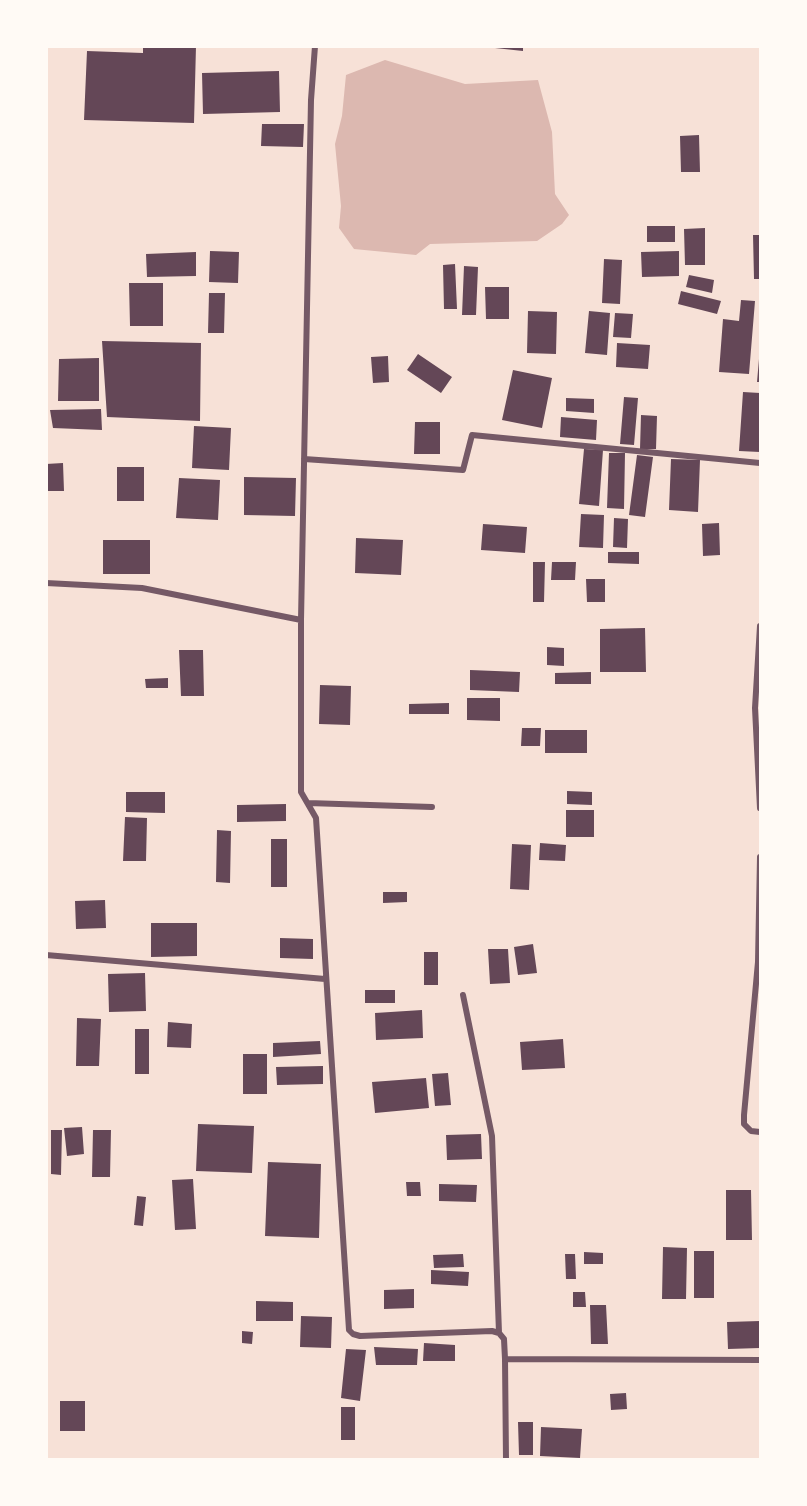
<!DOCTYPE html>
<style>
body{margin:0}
#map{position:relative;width:807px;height:1506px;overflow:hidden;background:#f7e1d7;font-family:Karla,sans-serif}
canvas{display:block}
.frame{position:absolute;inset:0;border:48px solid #fffaf5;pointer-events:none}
</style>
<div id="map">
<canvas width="807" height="1506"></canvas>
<div class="frame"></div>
</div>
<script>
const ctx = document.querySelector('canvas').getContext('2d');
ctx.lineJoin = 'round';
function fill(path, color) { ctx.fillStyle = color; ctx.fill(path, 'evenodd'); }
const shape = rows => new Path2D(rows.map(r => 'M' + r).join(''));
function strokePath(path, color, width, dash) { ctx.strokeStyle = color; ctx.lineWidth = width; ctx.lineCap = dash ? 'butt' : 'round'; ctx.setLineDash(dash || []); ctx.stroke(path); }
const water = shape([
 [385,60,465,84,538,80,552,132,555,194,569,215,562,224,537,241,430,244,416,255,354,249,339,228,341,206,335,144,342,116,346,75]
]);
const building = shape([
 [143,46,196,46,194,123,84,120,87,51,143,53],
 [495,46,523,46,523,51,495,48],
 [279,71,280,112,203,114,202,73],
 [262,124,304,124,303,147,261,146],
 [699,135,700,172,681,172,680,136],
 [647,226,675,226,675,242,647,242],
 [705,228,705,265,685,265,684,229],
 [753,235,760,235,760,279,754,279],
 [210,251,239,252,238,283,209,282],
 [679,251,679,276,642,277,641,252],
 [196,252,196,276,147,277,146,254],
 [604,259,622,260,620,304,602,303],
 [455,264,457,309,444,309,443,265],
 [464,266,478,267,476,315,462,315],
 [689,275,714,280,712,293,686,287],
 [129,283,163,283,163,326,130,326],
 [485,287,509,287,509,319,486,319],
 [681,291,721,301,717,314,678,304],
 [209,293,225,293,224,333,208,333],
 [741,300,755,301,749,374,719,372,723,319,739,321],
 [528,311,557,312,556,354,527,353],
 [589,311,610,313,607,355,585,353],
 [615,313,633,314,631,338,613,337],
 [102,341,201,343,200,421,107,417],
 [617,343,650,345,648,369,616,367],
 [418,354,452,377,441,393,407,370],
 [388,356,389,382,373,383,371,357],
 [99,358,99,401,58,401,59,359],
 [759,359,760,360,760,382,757,382],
 [513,370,552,378,542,428,502,420],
 [743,392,760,393,760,452,739,451],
 [624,397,638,398,634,445,620,444],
 [566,398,594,399,594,413,566,411],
 [101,409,102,430,53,428,50,410],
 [641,415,657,416,656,449,640,449],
 [561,417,597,420,596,440,560,437],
 [415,422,440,422,440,454,414,454],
 [194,426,231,428,229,470,192,468],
 [584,449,603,450,599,506,579,504],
 [609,453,625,453,624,509,607,508],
 [637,455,653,457,645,517,629,515],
 [671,459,700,460,698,512,669,510],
 [63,463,64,491,46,491,46,464],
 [117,467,144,467,144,501,117,501],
 [244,477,296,478,295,516,244,515],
 [179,478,220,480,218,520,176,518],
 [581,514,604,515,603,548,579,547],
 [614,518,628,519,627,548,613,547],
 [719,523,720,555,703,556,702,524],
 [483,524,527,527,525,553,481,550],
 [356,538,403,540,401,575,355,573],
 [103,540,150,540,150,574,103,574],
 [608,552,639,552,639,564,608,563],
 [533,562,545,562,544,602,533,602],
 [552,562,576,562,575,580,551,580],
 [586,579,605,579,605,602,587,602],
 [645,628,646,672,600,672,600,629],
 [547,647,564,648,564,666,547,665],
 [179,650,203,650,204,696,181,696],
 [470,670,520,672,519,692,470,690],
 [591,672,591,684,555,684,555,673],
 [168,678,168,688,146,688,145,679],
 [320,685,351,686,350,725,319,724],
 [467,698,500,698,500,721,467,720],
 [449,703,449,714,409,714,409,704],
 [522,728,541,728,540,746,521,746],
 [545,730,587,730,587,753,545,753],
 [567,791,592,792,592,805,567,804],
 [126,792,165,792,165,813,126,812],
 [286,804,286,821,237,822,237,805],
 [566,810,594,810,594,837,566,837],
 [125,817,147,818,146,861,123,861],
 [217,830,231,831,230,883,216,882],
 [271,839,287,839,287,887,271,887],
 [540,843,566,845,565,861,539,860],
 [512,844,531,845,529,890,510,889],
 [383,892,407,892,407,902,383,903],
 [105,900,106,928,76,929,75,901],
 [151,923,197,923,197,956,151,957],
 [280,938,313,939,313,959,280,958],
 [533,944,537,973,518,975,514,947],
 [488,949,508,949,510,983,490,984],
 [424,952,438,952,438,985,424,985],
 [145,973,146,1011,109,1012,108,974],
 [365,990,395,990,395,1003,365,1003],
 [422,1010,423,1038,376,1040,375,1013],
 [77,1018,101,1019,99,1066,76,1066],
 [168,1022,192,1024,191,1048,167,1047],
 [135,1029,149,1029,149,1074,135,1074],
 [563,1039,565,1068,522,1070,520,1042],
 [320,1041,321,1054,273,1057,273,1043],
 [243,1054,267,1054,267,1094,243,1094],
 [323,1066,323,1084,277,1085,276,1067],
 [448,1073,451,1105,435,1106,432,1074],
 [426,1078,429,1108,375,1113,372,1082],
 [198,1124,254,1126,252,1173,196,1171],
 [82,1127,84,1154,67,1156,64,1128],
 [51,1130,62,1130,61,1175,51,1174],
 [93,1130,111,1130,110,1177,92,1177],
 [481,1134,482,1159,447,1160,446,1135],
 [268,1162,321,1164,319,1238,265,1236],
 [193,1179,196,1229,175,1230,172,1180],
 [406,1182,420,1182,421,1196,407,1196],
 [439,1184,477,1185,476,1202,439,1201],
 [726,1190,751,1190,752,1240,726,1240],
 [137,1196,146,1197,143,1226,134,1225],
 [663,1247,687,1248,686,1299,662,1299],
 [694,1251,714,1251,714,1298,694,1298],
 [584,1252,603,1253,603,1264,584,1264],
 [463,1254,464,1267,434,1268,433,1255],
 [565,1254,575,1254,576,1279,566,1279],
 [431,1270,469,1272,468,1286,431,1284],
 [414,1289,414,1308,384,1309,384,1290],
 [573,1292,585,1292,586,1307,573,1307],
 [256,1301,293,1302,293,1321,256,1321],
 [590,1305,606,1305,608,1344,591,1344],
 [301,1316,332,1317,331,1348,300,1347],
 [760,1321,760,1348,728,1349,727,1322],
 [242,1331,253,1332,252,1344,242,1343],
 [424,1343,455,1345,455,1361,423,1361],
 [374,1347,418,1349,417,1365,376,1365],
 [346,1349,366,1350,360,1401,341,1398],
 [626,1393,627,1409,611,1410,610,1394],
 [60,1401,85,1401,85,1431,60,1431],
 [341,1407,355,1407,355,1440,341,1440],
 [518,1422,533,1422,533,1455,519,1455],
 [541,1427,582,1429,580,1458,540,1456]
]);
const minor = shape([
 [315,46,311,100,301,620,301,792,316,818,349,1330,353,1334,360,1336,492,1331,499,1333,504,1339,505,1359,506,1460],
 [304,459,463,470,472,435,760,463],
 [46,583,142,588,301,620],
 [760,626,755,708,760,808],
 [308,803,432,807],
 [760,857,758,962,744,1115,744,1124,751,1131,760,1132],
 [46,955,325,979],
 [463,995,492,1136,499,1333],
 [505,1359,760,1360]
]);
fill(water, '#dcb8b0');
fill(building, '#644757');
strokePath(minor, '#755966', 6);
</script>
